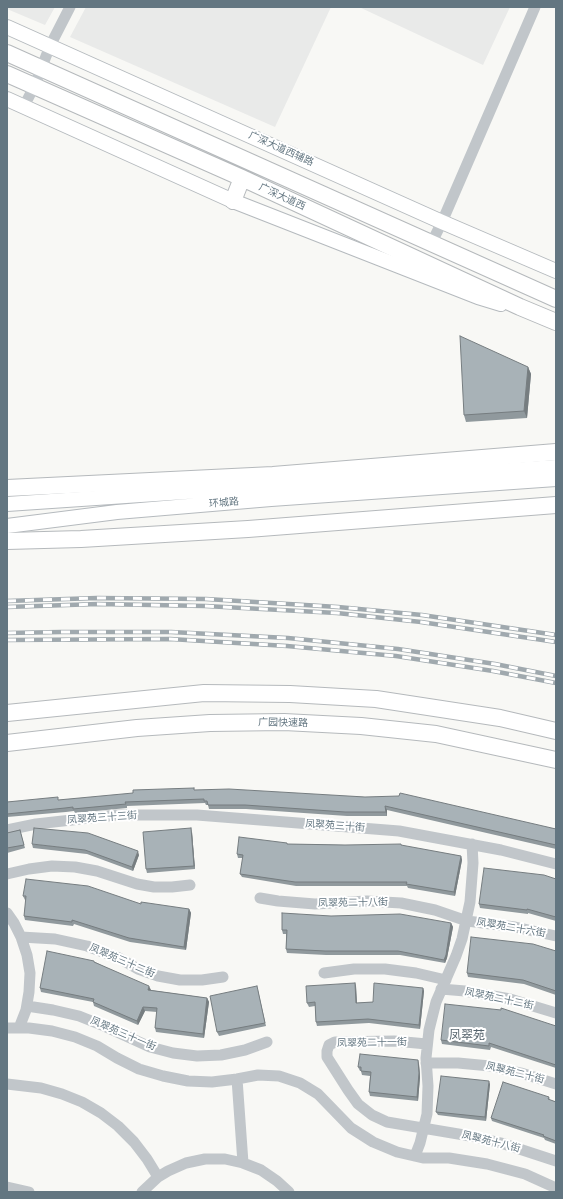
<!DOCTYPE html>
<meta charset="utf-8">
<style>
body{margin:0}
#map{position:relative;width:563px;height:1199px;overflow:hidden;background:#f8f8f5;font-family:Helvetica,sans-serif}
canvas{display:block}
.frame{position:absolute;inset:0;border:8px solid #637681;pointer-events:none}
</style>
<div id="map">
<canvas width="563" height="1199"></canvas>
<div class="frame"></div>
</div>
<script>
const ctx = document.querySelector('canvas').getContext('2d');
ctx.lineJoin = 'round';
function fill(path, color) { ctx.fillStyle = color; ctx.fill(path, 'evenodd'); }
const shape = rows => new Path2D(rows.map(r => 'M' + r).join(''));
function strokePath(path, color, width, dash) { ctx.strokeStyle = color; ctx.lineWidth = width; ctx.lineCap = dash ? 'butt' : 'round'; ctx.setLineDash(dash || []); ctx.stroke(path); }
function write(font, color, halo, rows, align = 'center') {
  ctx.font = font + ' Helvetica,"Noto Sans SC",sans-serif'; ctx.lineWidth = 4; ctx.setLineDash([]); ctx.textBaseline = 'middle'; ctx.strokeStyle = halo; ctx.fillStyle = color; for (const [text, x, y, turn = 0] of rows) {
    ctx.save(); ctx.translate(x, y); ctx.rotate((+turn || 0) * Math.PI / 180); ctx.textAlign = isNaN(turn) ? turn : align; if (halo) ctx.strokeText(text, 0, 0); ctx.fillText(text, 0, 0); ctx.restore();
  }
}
const built = shape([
 [7,7,55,7,45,25,7,9],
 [86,7,331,7,275,127,70,37],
 [359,7,510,7,483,65]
]);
const minor = shape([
 [24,106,34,87,50,46,70,7],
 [432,242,442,222,535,7],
 [7,830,36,824,116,815,197,815,399,831,501,850,556,864],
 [7,874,29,869,52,866,75,867,97,871,137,884,154,887,172,887,190,885],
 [260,898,278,901,315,904,367,901,401,903,435,910,467,921,515,927,556,936],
 [7,913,14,923,21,937,27,955,30,973,29,992,26,1010,19,1028],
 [21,937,55,939,87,946,119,958,138,969,158,976,180,980,202,980,223,977],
 [324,973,354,969,385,969,416,973,446,980],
 [441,989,465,991,510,999,556,1013],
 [27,1006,53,1010,79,1016,104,1026,150,1047,173,1053,197,1056,221,1055,245,1050,267,1042],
 [7,1028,29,1028,52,1031,75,1037,97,1046,117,1058,139,1069,163,1076,188,1081,212,1082,237,1079,258,1075,279,1076,300,1083,318,1094,351,1128,373,1142,397,1152,423,1158,449,1158,487,1164,525,1174,556,1188],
 [427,1044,394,1041,335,1042,329,1045,327,1051,327,1057,348,1090,358,1104,372,1115,387,1122,476,1137,501,1143,556,1161],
 [426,1063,458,1063,490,1066,521,1073,556,1084],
 [237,1079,243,1163],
 [7,1084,41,1088,62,1094,82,1102,101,1113,118,1126,134,1142,147,1159,158,1177],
 [415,1156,420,1143,427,1114,428,1086,426,1058,429,1030,436,1002,456,956,462,939,470,902,473,863,472,844],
 [7,1187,29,1192],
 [142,1192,158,1177,168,1171,186,1163,205,1159,225,1159,243,1163,261,1170,277,1181,289,1192]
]);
const major = shape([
 [7,27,442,222,556,271],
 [7,99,233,201,478,297,501,304],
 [7,504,556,467],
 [7,526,117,512,271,499,556,479]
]);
const highway = shape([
 [7,53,556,299],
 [7,74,242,178,520,307,556,322],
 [233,201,242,178],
 [7,488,273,475,556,452],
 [7,541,81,539,248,529,556,505],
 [7,713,204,693,290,694,376,699,500,718,556,731],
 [7,743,137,728,210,723,284,722,361,726,436,734,556,760]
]);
const rail = shape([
 [7,601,97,598,206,599,338,607,422,615,556,635],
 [7,607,98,604,205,606,337,613,421,622,556,642],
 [7,633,61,632,171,632,288,638,398,649,495,664,556,676],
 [7,640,170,639,287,646,396,656,493,671,556,683]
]);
const wall = shape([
 [528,367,531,374,527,418,466,422,464,415],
 [194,790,365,797,556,829,556,849,387,810,387,816,347,816,246,809,209,809,208,805,206,805,205,803,127,806,127,808,75,813,74,811,66,812,7,817,7,802,59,800],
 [20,830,25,848,7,853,7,833],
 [192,832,195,869,147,873,146,869],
 [287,843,287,844,345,845,402,846,461,856,462,860,455,896,408,888,407,886,296,886,242,877,240,874,243,858,238,858,237,854],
 [32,844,139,855,133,871,87,854,33,848],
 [556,879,556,921,528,913,528,914,480,908,479,904],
 [23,896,141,904,189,909,191,913,186,950,130,942,74,924,73,926,25,920,24,916,26,900,25,900],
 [451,923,453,927,447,958,445,963,400,955,326,955,287,953,286,949,286,934,283,934,282,930],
 [556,951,556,995,524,984,468,977,467,973],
 [95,962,151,990,150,990,207,998,209,1002,204,1038,156,1032,155,1028,157,1012,145,1011,138,1025,94,1006,93,1002,41,992,40,988],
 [355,983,356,986,357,1003,373,1002,423,988,424,991,420,1029,369,1023,317,1026,316,1022,315,1006,309,1007,307,1003],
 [258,990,266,1026,219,1036,217,1032],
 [556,1026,556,1068,491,1047,490,1050,442,1044,441,1040],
 [419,1064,420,1077,418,1101,370,1096,369,1092,370,1076,362,1075,361,1071,360,1071,358,1067],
 [490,1084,486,1121,438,1115,436,1112],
 [549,1097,550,1100,556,1102,556,1144,545,1140,544,1138,492,1121,491,1118]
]);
const shadedWall = shape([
 [528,367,531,374,527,418,524,411],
 [385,806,387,810,387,816,386,812],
 [191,828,192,832,195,869,194,866],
 [138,851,139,855,133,871,132,867],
 [461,856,462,860,455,896,454,892],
 [189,909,191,913,186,950,184,947],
 [451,923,453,927,447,958,445,963,444,960],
 [355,983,356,986,357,1007,356,1003],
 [149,986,151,990,149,994,148,990],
 [423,988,424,991,420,1029,419,1025],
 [207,998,209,1002,204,1038,203,1034],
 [143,1007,145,1011,138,1025,137,1021],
 [418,1060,419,1064,420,1077,418,1101,417,1097],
 [489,1081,490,1084,486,1121,485,1117]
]);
const building = shape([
 [460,336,528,367,524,411,464,415,460,336],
 [194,788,194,790,229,789,365,797,399,796,400,793,556,829,556,845,385,806,386,812,345,812,245,805,208,805,207,801,204,801,204,799,125,802,126,804,73,809,73,807,65,808,7,814,7,802,58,797,58,800,133,793,133,790,194,788],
 [34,828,88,833,138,851,132,867,85,850,32,844,34,828],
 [191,828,194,866,146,869,143,832,191,828],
 [20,830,24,845,7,848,7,833,20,830],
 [239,837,287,843,287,844,345,845,401,844,401,845,461,856,454,892,406,884,407,882,295,882,240,874,243,855,237,854,239,837],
 [484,868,544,875,556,879,556,917,527,909,527,910,479,904,484,868],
 [26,879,88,886,141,904,141,902,189,909,184,947,129,938,72,920,72,922,24,916,26,896,23,896,26,879],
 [282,913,331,916,400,914,451,923,446,955,444,960,398,951,325,951,286,949,287,930,282,930,282,913],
 [471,937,533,944,556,951,556,991,523,980,467,973,471,937],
 [47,951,94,961,94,962,149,986,148,990,207,998,203,1034,155,1028,157,1008,143,1007,137,1021,93,1002,94,999,40,988,47,951],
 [355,983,356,1003,373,1002,374,983,423,988,419,1025,368,1019,316,1022,315,1002,307,1003,306,986,355,983],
 [257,986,265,1023,217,1032,210,996,257,986],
 [445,1004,501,1010,501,1008,556,1026,556,1065,489,1043,489,1046,441,1040,445,1004],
 [360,1054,418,1060,419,1073,417,1097,369,1092,371,1072,361,1071,361,1067,358,1067,360,1054],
 [441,1076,489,1081,485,1117,436,1112,441,1076],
 [503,1082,549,1097,548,1099,556,1102,556,1141,543,1136,544,1135,491,1118,503,1082]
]);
const streetNames = [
 ["广深大道西辅路",281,149,24],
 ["广深大道西",282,197,25],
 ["环城路",224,503,-5],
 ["广园快速路",283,723,1],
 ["凤翠苑三十三街",102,818,-4],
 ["凤翠苑三十街",335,826,4],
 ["凤翠苑二十八街",353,903,-1],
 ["凤翠苑二十六街",511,928,10],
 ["凤翠苑三十二街",122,961,23],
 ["凤翠苑二十二街",499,999,12],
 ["凤翠苑三十一街",123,1034,23],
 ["凤翠苑二十一街",372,1043,-1],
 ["凤翠苑二十街",515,1073,14],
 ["凤翠苑十八街",491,1142,14]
];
const quarterNames = [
 ["凤翠苑",467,1036]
];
fill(built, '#e9eae9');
strokePath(major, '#b5babe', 16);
strokePath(highway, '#b5b9bc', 18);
strokePath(minor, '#c1c6ca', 11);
strokePath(major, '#fff', 14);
strokePath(highway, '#fff', 16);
strokePath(rail, '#a0a9ae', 4.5);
strokePath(rail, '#fff', 3, [9]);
fill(wall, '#90999d');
fill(shadedWall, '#767d80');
fill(building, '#a8b2b7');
strokePath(building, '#767d80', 1);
write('10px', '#637681', '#fff', streetNames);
write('12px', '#55636c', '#fff', quarterNames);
</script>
